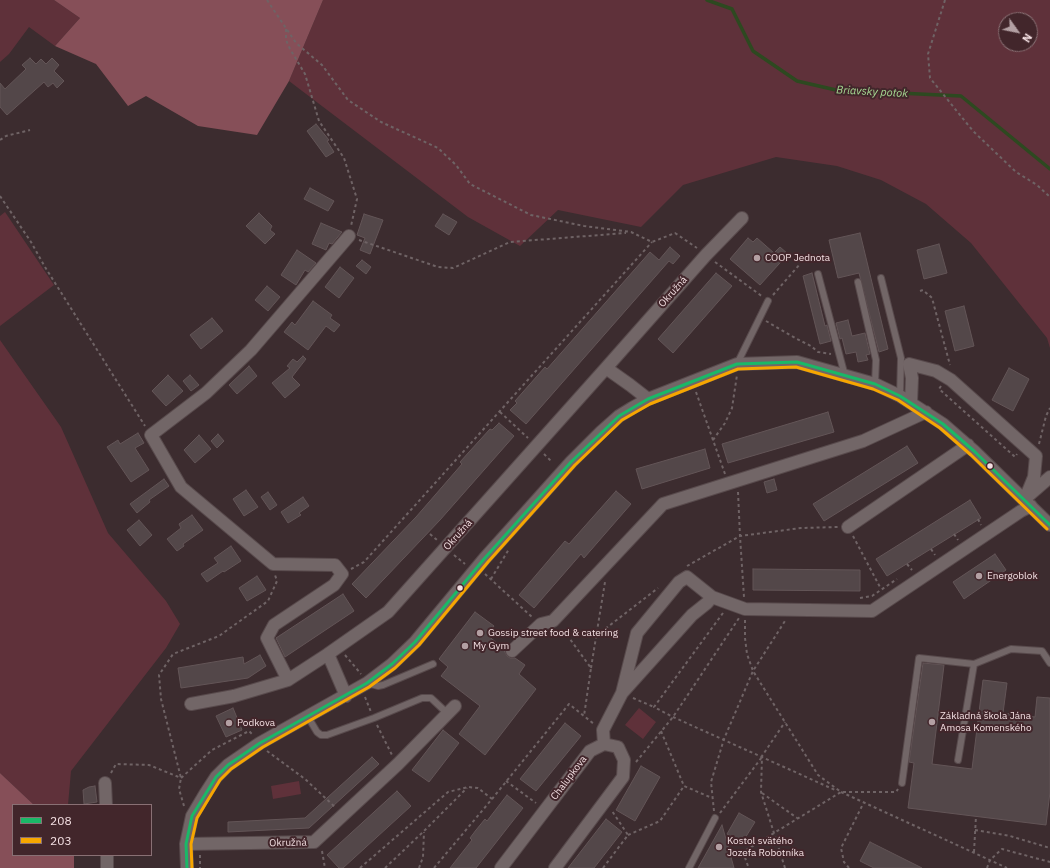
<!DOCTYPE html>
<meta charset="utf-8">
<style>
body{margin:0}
#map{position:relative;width:1050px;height:868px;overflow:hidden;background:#3c2c2f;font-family:"IBM Plex Sans",sans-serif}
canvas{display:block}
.legend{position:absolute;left:12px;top:804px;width:140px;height:52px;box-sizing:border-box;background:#42262b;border:1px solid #897074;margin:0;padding:5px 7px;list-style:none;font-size:12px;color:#f3dfe2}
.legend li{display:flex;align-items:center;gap:8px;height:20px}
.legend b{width:20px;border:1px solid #897074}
.north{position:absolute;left:998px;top:12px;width:40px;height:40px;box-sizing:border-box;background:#42262b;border:1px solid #897074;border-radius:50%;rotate:123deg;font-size:11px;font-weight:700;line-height:16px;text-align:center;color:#f3dfe2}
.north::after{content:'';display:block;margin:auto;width:14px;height:18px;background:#b3a0a3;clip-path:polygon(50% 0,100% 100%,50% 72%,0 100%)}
</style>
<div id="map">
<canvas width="1050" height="868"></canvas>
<ul class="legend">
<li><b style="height:5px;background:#1ab867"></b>208</li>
<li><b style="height:5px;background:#f7a600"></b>203</li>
</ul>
<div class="north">N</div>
</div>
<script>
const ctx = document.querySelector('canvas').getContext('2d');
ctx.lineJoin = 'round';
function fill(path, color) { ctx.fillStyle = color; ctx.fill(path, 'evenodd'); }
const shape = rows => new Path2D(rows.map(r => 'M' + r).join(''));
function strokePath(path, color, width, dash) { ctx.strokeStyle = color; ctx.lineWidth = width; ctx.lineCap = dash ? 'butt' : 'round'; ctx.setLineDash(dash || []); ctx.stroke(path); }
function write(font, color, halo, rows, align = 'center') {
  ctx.font = font + ' "IBM Plex Sans",sans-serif'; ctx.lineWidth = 4; ctx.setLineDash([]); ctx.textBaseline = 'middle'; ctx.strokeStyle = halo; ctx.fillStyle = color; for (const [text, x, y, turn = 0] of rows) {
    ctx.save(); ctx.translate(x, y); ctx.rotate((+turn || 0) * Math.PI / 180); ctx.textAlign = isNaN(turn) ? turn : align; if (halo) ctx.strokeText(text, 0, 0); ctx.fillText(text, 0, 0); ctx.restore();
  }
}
const green = shape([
 [0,0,54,0,80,18,55,46,29,27,9,54,0,62],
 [323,0,1050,0,1050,348,1047,338,971,243,926,204,881,180,837,166,776,157,683,185,641,227,558,210,520,246,468,217,289,81],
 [1006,20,1030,20,1030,44,1006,44],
 [5,212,54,285,0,326,0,216],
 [0,340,61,427,108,533,166,601,180,624,166,648,71,771,68,805,34,805,0,773],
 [639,708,656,722,643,739,625,725],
 [299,781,301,794,273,799,271,786]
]);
const forest = shape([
 [54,0,323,0,289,81,257,135,198,126,146,96,128,106,96,64,55,46,80,18],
 [0,773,34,805,13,805,13,855,74,855,74,868,0,868]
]);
const stream = shape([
 [707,0,732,9,753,51,797,81,836,90,961,96,1050,169]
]);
const building = shape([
 [30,58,36,64,41,59,46,64,52,58,59,65,54,71,64,81,57,88,53,83,48,87,44,82,7,115,0,107,0,83,5,89,26,69,22,65,30,58],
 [316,124,329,140,327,141,334,152,326,157,307,131,316,124],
 [310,188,334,201,328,211,304,199,310,188],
 [259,213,272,226,270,230,275,234,265,244,246,226,259,213],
 [364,214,383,220,370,254,360,250,365,238,357,235,364,214],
 [443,214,457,222,449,235,435,226,443,214],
 [321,223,342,232,332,244,329,243,326,250,312,244,321,223],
 [860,233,888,349,879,352,859,273,838,278,829,240,860,233],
 [748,238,753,242,757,238,774,253,780,247,788,254,760,285,730,259,748,238],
 [939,244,947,273,924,279,917,250,939,244],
 [670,247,680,256,673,264,669,261,526,424,510,410,517,403,515,401,545,367,547,369,650,252,659,260,670,247],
 [297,250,316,263,308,272,305,270,296,285,281,275,297,250],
 [362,260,371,267,366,274,356,266,362,260],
 [340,267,354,278,339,298,325,287,340,267],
 [716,273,732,286,673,353,658,339,716,273],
 [812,273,825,326,827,325,831,341,820,344,803,276,812,273],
 [267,286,280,297,268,311,255,300,267,286],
 [313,301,332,315,330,318,340,325,334,332,326,326,308,350,284,332,292,322,295,325,313,301],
 [964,306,974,346,955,351,945,311,964,306],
 [212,318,223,331,201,349,190,335,212,318],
 [848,320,852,336,865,333,870,354,866,355,868,360,858,362,856,352,846,354,842,338,840,339,836,323,848,320],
 [303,356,306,359,292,377,300,385,285,398,272,383,290,368,287,366,293,359,297,362,303,356],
 [249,366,257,376,237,394,229,385,249,366],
 [1009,368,1029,379,1013,411,992,400,1009,368],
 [168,375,183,391,166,406,152,391,168,375],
 [190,375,199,385,191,391,183,381,190,375],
 [828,412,834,432,728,463,722,444,828,412],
 [499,423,514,436,440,520,366,598,352,584,416,517,462,464,460,462,469,452,490,429,492,430,499,423],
 [138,433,144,443,135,448,149,470,131,482,107,447,118,440,120,444,138,433],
 [218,434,224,441,217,448,211,441,218,434],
 [199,435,211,449,195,463,184,450,199,435],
 [907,446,918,463,824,521,813,504,907,446],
 [705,449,710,468,642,489,636,469,705,449],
 [164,479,169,486,149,500,150,502,137,513,130,504,164,479],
 [774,479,777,490,767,493,764,482,774,479],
 [246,490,258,507,244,516,233,499,246,490],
 [616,491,631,504,584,558,581,554,534,608,519,595,565,541,569,544,616,491],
 [268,492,277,505,270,510,261,497,268,492],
 [303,497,309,506,299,513,301,515,288,523,281,512,303,497],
 [970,500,981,518,887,576,876,559,970,500],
 [192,515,203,530,183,544,184,546,177,551,167,539,181,528,179,524,192,515],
 [139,520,152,535,140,546,127,530,139,520],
 [231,546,241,561,224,572,223,571,207,582,201,574,218,563,214,558,231,546],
 [995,554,1006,570,964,599,953,582,995,554],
 [753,569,860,570,860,591,753,590,753,569],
 [257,576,266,590,247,601,239,588,257,576],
 [343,594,354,611,285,657,276,638,343,594],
 [475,612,494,626,487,635,502,647,507,656,510,658,515,658,525,665,519,674,536,689,485,755,459,734,480,706,441,676,448,667,439,659,475,612],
 [260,655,266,666,248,678,181,688,178,668,243,657,244,664,260,655],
 [923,663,944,665,932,764,972,769,983,680,1007,683,1003,713,1035,717,1037,697,1050,698,1050,792,1046,825,908,808,914,763,909,762,923,663],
 [233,708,242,730,226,737,216,716,233,708],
 [565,723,581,736,536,791,520,779,565,723],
 [443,730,459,743,429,782,412,770,443,730],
 [372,757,379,764,309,828,228,832,228,822,305,818,372,757],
 [641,766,660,777,635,821,616,810,641,766],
 [95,786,97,802,84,804,83,790,89,787,95,786],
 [397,791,411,806,343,868,339,868,327,855,397,791],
 [507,795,523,808,476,868,450,868,472,840,470,838,476,830,485,819,487,821,507,795],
 [739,813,755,822,742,843,727,834,739,813],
 [606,819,622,832,594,868,568,868,606,819],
 [722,825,734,868,698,868,722,825],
 [870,842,922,868,874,868,860,861,870,842]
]);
const path = shape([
 [267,0,296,43,322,65,348,100,381,122,438,148,456,165,470,184,531,215,584,226,631,232,652,242,675,233,697,248],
 [945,0,928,54,930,78,973,131,1016,172,1037,185,1050,197],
 [286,29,286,40,290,49,305,74,319,121,344,158,357,199,351,226],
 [0,140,6,136,30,130],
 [0,196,31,242,45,267,145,426],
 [359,240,438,267,453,268,510,242,626,233],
 [715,262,763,297],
 [920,291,923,290,932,298,950,365],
 [773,295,800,264],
 [766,321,797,339,811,346,818,352,831,354],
 [941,386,939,389,1015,457,1017,454],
 [696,392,725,474],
 [500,412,528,438],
 [713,440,725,423,732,408,737,375],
 [1039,444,1046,416,1050,408],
 [544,454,551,461],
 [738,492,740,536,744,597],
 [978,519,981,525],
 [430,534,437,540],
 [954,534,958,540],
 [853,536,881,589],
 [931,549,935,555],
 [454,555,465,564],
 [907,564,912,570],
 [687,566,740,536,801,528,838,527],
 [351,569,364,562,652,242],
 [485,574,532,617],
 [491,579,509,549],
 [860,598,872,596,897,579],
 [723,613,654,707,673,717,835,790],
 [745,620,745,638,747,654,753,671,818,775,841,792,743,852,748,866,747,868],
 [567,635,591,668,584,716],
 [596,636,658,588],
 [345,655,361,674],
 [591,668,605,582],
 [365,697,371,712],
 [633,698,654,707],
 [377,725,392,755],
 [661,731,684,786,712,798],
 [267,751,305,779,336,808],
 [636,762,673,717,739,618],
 [111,773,116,764,149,765,181,778,212,750,249,731,252,734],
 [506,781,536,803],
 [841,792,1007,868],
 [843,792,896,792,898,789],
 [762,793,797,818],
 [184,806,179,789,181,778,161,699,159,675,173,654,219,636,268,601,277,581,275,575],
 [714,811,711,782,724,739,753,671,785,621],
 [720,813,762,757],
 [975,830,1010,836,1050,848],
 [628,835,660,821,684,786],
 [322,851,325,868],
 [974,852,976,816],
 [200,855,200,868],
 [360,868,448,792,468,787,478,788,492,799],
 [385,868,424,831,467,788],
 [419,868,423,857,424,832],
 [434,868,492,799,569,704,594,724],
 [603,868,628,835,612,811],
 [785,868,761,792,762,756,785,722],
 [849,868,844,862,841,848,864,802],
 [987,868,990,860,1002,849,1050,862]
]);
const service = shape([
 [818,274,845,376],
 [881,278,901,358,900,396],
 [858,282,876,360,875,384],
 [737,364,768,301],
 [367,683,378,686,383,685,433,664],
 [308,717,317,732,321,735,327,735,374,718,422,698,431,698,447,713],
 [958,760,974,664,1011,649,1042,651,1050,663],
 [902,783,919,658,974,664],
 [689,868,715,818]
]);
const minor = shape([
 [648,399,630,385,606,368,706,255,742,218],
 [911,403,912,378,909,364,936,371,951,380,1036,456,1034,477,1025,499],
 [1027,497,1050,477],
 [848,527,968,445],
 [512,651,541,624,553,621,663,504,863,441,926,412],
 [288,680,267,638,274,625,334,585,342,574,335,565,273,564,181,487,151,435,206,393,251,350,349,236],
 [622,693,637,633,679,582,687,577,712,597,745,609,872,611,1021,511,1031,506],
 [346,696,328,654,388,612,606,368],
 [191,704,234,696,288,680,328,654],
 [604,744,603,730,622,693,692,615,707,603,712,597],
 [105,783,106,805],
 [186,844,314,842,398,764,455,706],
 [107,855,107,868],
 [187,868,186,844,192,816,205,794,216,777,228,765,260,743,367,683,392,664,415,642,484,559,571,462,601,432,619,416,632,408,648,399,737,364,797,362,875,384,900,396,943,424,974,451,1050,525],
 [501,868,590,751,604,744,618,747,624,760,623,777,555,868]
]);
const bus1 = shape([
 [187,868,186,844,192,816,216,777,228,765,260,743,367,683,392,664,415,642,484,559,571,462,619,416,648,399,737,364,797,362,875,384,900,396,943,424,974,451,1050,525]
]);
const bus2 = shape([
 [192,868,191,844,197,818,220,780,231,769,263,747,369,687,395,668,419,645,488,562,575,465,622,420,650,404,738,369,796,367,873,389,898,400,940,428,971,455,1047,529]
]);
const markers = [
 [757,258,4,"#b3a0a3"],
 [990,466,3.5,"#f3dfe2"],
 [979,576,4,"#b3a0a3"],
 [460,588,3.5,"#f3dfe2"],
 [480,633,4,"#b3a0a3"],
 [465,646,4,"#b3a0a3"],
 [932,722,4,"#b3a0a3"],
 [229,723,4,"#b3a0a3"],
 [719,847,4,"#b3a0a3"]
];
const poiNames = [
 ["COOP Jednota",765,258],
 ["Energoblok",987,576],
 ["Gossip street food & catering",488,633],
 ["My Gym",473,646],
 ["Základná škola Jána",940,716],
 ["Amosa Komenského",940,728],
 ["Podkova",237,723],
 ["Kostol svätého",727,841],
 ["Jozefa Robotníka",727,853]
];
const streetNames = [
 ["Okružná",673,292,-48],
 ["Okružná",458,535,-48],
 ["Chalupkova",569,778,-53],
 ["Okružná",288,843,-1]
];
const waterNames = [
 ["Briavsky potok",872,92,3]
];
fill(green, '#5f313a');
fill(forest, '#864f58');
strokePath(stream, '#2d4920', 3.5);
fill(building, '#534749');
strokePath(building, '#635557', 1);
strokePath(service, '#584a4c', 8);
strokePath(minor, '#584a4c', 14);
strokePath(path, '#6f6365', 2, [3, 3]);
strokePath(service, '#726667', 6);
strokePath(minor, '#726667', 12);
strokePath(bus1, '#1ab867', 3);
strokePath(bus2, '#f7a600', 3);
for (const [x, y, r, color] of markers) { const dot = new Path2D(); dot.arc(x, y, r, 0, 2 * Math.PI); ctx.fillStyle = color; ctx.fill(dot); strokePath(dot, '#42262b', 1.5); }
write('10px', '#f3dfe2', '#42262b', poiNames, 'left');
write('10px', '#f3dfe2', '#42262b', streetNames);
write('italic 11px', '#a6db93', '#42262b', waterNames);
</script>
